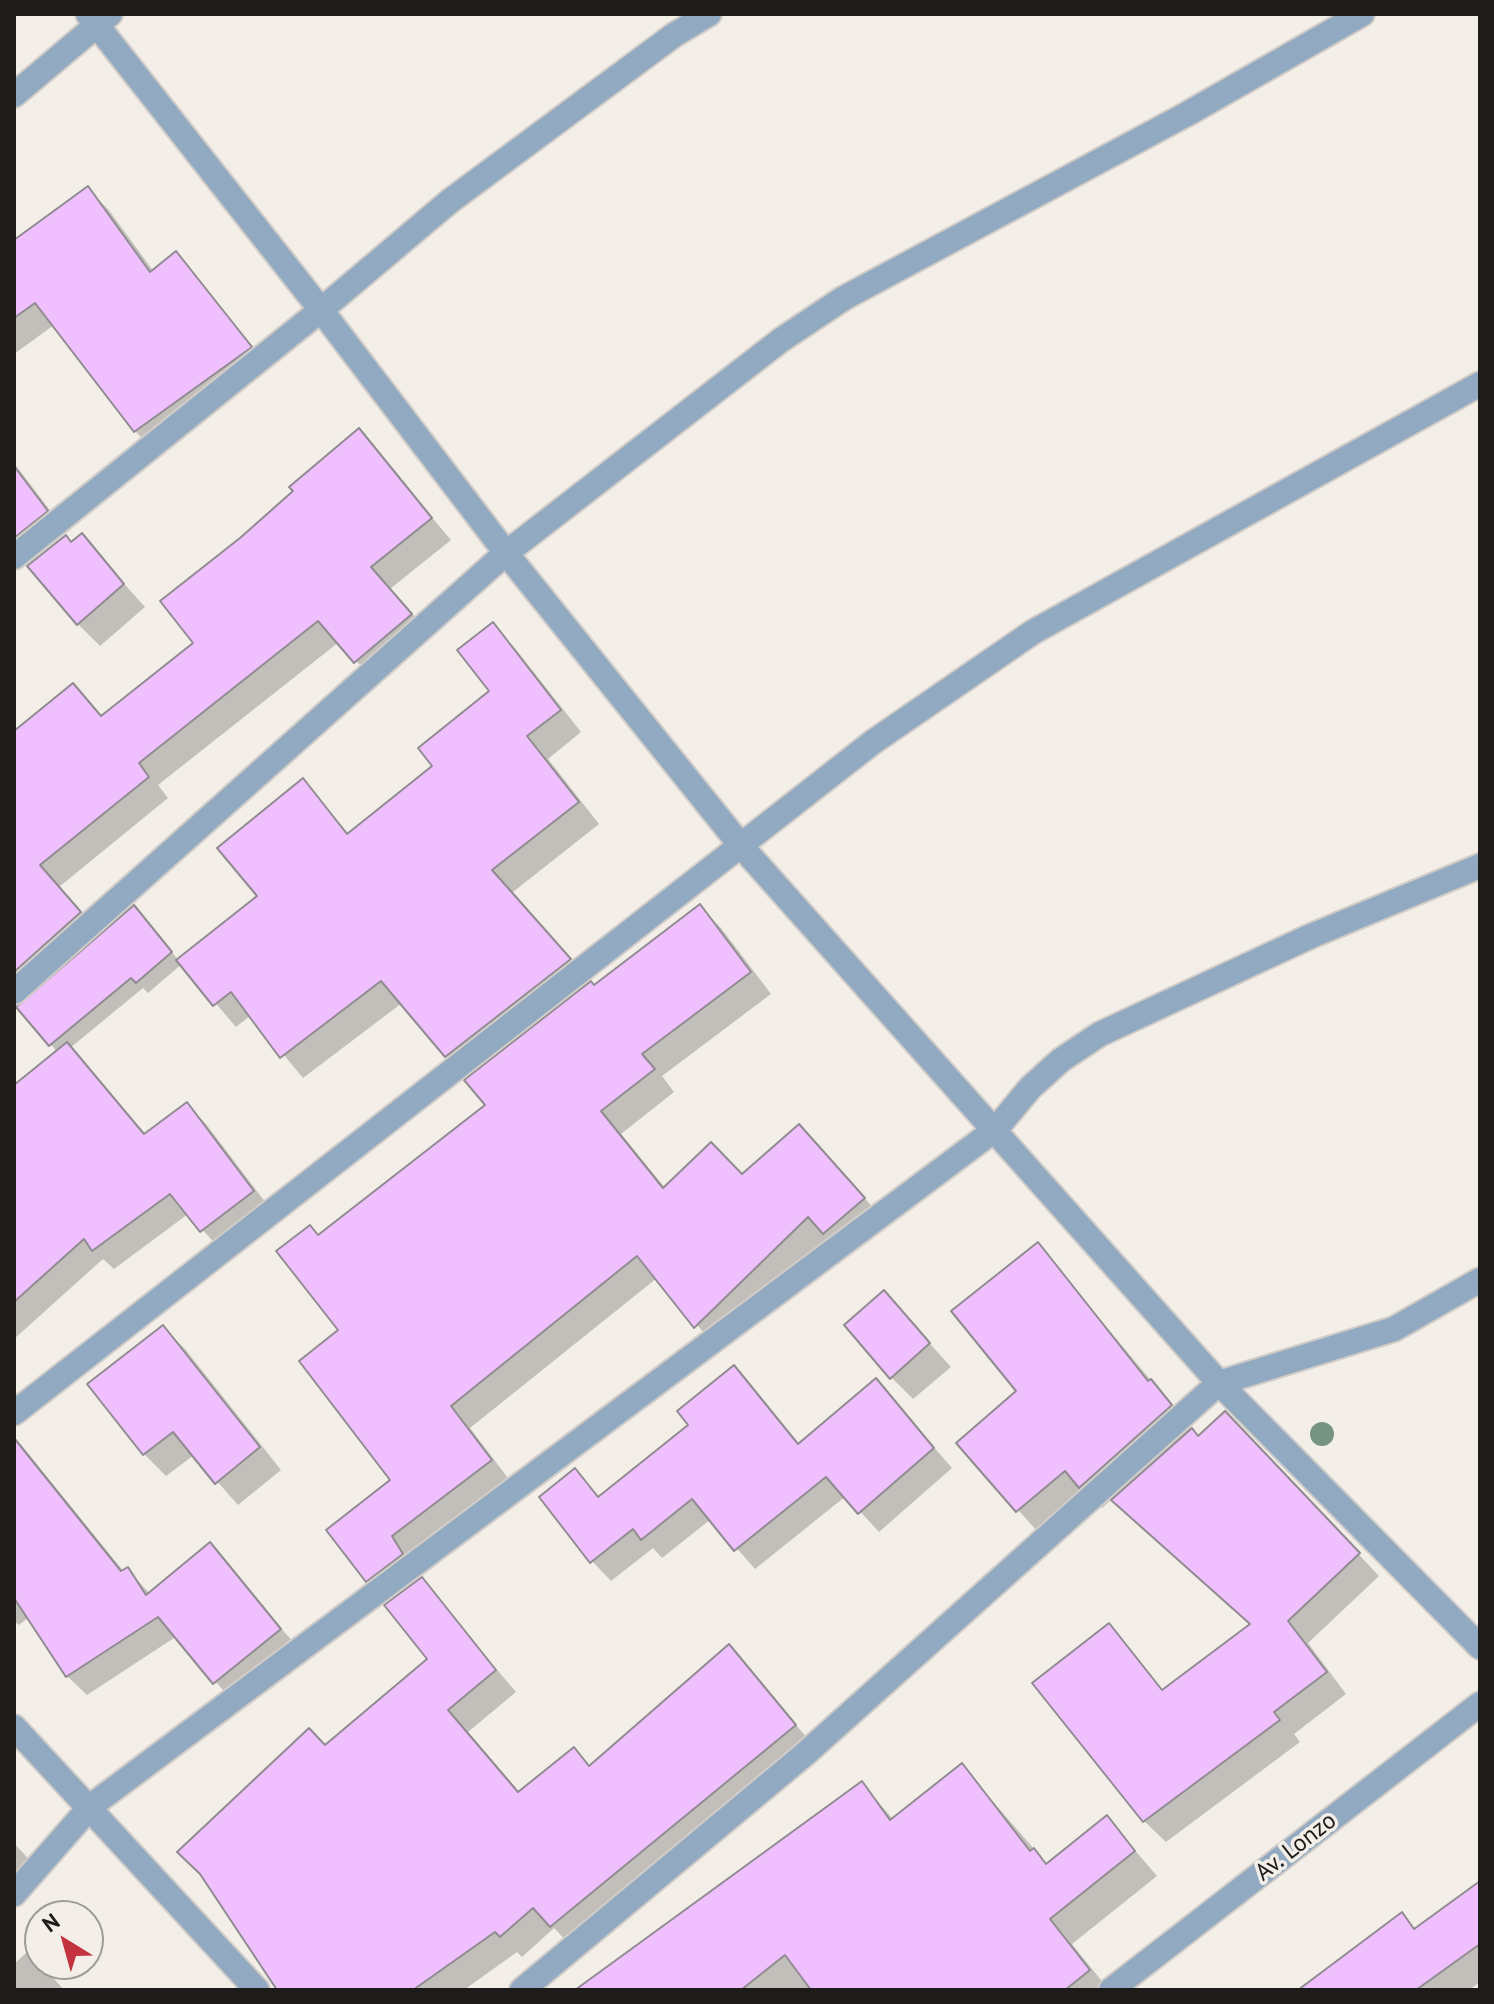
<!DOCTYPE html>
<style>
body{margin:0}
#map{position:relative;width:1494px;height:2004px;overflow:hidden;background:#f3eee8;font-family:"PT Sans",sans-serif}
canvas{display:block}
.frame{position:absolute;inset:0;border:16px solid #1e1c1a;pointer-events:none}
.north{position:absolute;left:24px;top:1900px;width:80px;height:80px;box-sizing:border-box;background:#f3eee8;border:2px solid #9e9a96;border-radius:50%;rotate:323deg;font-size:22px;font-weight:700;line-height:32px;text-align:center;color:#1e1c1a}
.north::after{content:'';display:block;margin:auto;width:28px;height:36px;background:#c3333f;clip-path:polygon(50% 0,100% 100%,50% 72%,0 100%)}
</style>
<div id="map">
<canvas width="1494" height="2004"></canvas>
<div class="frame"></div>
<div class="north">N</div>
</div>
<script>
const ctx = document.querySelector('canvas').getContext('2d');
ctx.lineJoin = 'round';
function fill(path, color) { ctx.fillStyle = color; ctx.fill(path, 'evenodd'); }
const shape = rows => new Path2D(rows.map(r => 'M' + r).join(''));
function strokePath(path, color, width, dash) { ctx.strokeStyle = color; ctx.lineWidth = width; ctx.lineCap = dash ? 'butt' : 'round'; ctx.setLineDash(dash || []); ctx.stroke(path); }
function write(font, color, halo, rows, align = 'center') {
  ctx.font = font + ' "PT Sans",sans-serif'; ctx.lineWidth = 7; ctx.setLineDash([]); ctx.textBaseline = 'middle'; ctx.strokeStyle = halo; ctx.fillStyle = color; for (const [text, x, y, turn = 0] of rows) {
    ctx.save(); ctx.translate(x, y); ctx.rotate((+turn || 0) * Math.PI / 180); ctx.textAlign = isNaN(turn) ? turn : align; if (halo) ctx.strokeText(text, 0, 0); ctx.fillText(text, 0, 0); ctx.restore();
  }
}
const shadow = shape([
 [87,189,108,209,154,272,176,254,271,368,156,452,135,431,54,325,14,354,14,242],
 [359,431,451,540,390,589,432,636,377,683,339,642,158,785,168,798,59,887,101,936,145,919,179,961,260,896,303,781,350,835,435,766,491,692,492,625,514,647,581,732,548,759,599,824,513,892,594,987,700,907,721,928,771,994,662,1076,674,1092,621,1134,665,1188,742,1177,820,1148,884,1220,845,1254,829,1238,717,1348,657,1278,470,1428,511,1482,409,1560,422,1576,419,1578,516,1692,468,1732,520,1793,573,1750,591,1767,729,1647,815,1747,572,1947,554,1928,522,1957,517,1952,464,1990,304,1990,325,1747,429,1660,390,1603,367,1580,393,1481,341,1330,319,1237,488,1105,402,1003,303,1078,251,1015,236,1027,182,964,148,993,143,988,70,1048,146,1135,187,1104,206,1124,272,1211,221,1250,188,1214,114,1269,103,1259,14,1339,14,1088,57,1052,14,998,14,734,73,686,103,717,195,643,241,540],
 [14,463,65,530,14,555],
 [81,536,145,607,100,646,78,624,72,544],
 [1038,1245,1199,1438,1246,1435,1379,1576,1308,1643,1346,1694,1294,1734,1300,1742,1166,1842,1144,1821,1108,1626,1164,1691,1252,1625,1113,1498,1102,1508,1086,1492,1038,1532,959,1444,1018,1391],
 [884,1293,951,1367,913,1399,891,1377],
 [163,1327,185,1349,281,1470,238,1505,194,1455,166,1476,144,1454],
 [734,1368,800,1445,876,1381,952,1468,879,1532,846,1496,755,1569,711,1519,662,1558,653,1548,611,1581,592,1561,575,1471,600,1497,691,1425],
 [14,1436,124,1572,128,1570,150,1594,210,1545,299,1649,234,1703,177,1636,87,1695,67,1676,29,1617,19,1625,14,1621],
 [962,1766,1048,1865,1107,1818,1157,1876,1072,1944,1109,1990,608,1990,862,1784,894,1820],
 [14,1843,45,1877,14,1905],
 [1480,1884,1480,1982,1469,1990,1302,1990,1401,1915,1417,1930],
 [28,1951,50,1974,64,1990,14,1990,14,1964]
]);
const building = shape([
 [88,186,150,272,176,251,252,347,134,432,35,303,14,318,14,240,88,186],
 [359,428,432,518,371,567,412,614,354,663,318,621,139,763,149,777,40,865,81,912,14,972,14,731,73,683,101,716,193,643,160,601,240,538,293,491,289,487,359,428],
 [14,466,48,511,14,538,14,466],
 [82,533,124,584,77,625,27,566,66,535,71,542,82,533],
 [493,622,561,710,527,736,579,802,492,870,571,959,445,1057,381,981,280,1058,231,992,213,1006,176,960,257,896,217,848,303,778,347,834,432,766,418,748,489,691,457,650,493,622],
 [700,904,751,972,642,1054,655,1069,601,1111,663,1188,711,1142,742,1174,799,1124,865,1198,823,1234,808,1217,694,1328,637,1256,451,1406,492,1460,392,1536,403,1554,366,1582,326,1530,390,1480,299,1361,338,1330,276,1251,310,1225,318,1235,485,1105,464,1080,591,981,594,985,700,904],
 [134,905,172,952,136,983,131,978,49,1046,16,1007,134,905],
 [67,1042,144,1134,187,1102,254,1191,200,1232,170,1194,92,1251,84,1239,14,1302,14,1085,67,1042],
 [1038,1242,1148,1381,1151,1379,1172,1405,1079,1488,1065,1471,1016,1512,956,1443,1016,1391,951,1311,1038,1242],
 [884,1290,930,1343,890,1379,844,1325,884,1290],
 [163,1325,260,1447,215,1484,173,1432,143,1455,87,1384,163,1325],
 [734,1365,798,1444,876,1378,934,1448,858,1514,826,1477,734,1551,692,1499,641,1540,633,1529,590,1563,539,1497,575,1468,598,1497,688,1425,677,1411,734,1365],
 [1225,1411,1360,1553,1288,1621,1327,1672,1274,1712,1280,1720,1143,1822,1032,1683,1109,1623,1162,1690,1250,1624,1111,1500,1192,1428,1198,1436,1225,1411],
 [14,1438,121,1571,128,1567,146,1595,210,1542,281,1629,213,1684,158,1617,66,1677,14,1598,14,1438],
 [422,1577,496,1670,448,1710,518,1792,574,1747,589,1766,729,1644,796,1725,550,1927,533,1908,500,1937,495,1932,413,1990,277,1990,200,1874,177,1852,309,1728,325,1745,427,1659,384,1605,422,1577],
 [962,1763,1030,1851,1034,1848,1046,1864,1107,1815,1135,1851,1050,1919,1090,1970,1065,1990,811,1990,785,1955,741,1990,575,1990,862,1781,890,1820,962,1763],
 [1480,1881,1480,1944,1416,1990,1298,1990,1402,1912,1414,1929,1480,1881]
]);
const minor = shape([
 [88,14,321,310,506,553,742,847,1219,1383,1480,1647],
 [14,95,110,14],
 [14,557,321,310,450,201,674,35,709,14],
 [14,992,506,553,781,340,844,298,1187,114,1362,14],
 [14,1413,873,742,1033,632,1480,384],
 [14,1727,257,1990],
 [14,1894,91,1806,996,1129,1030,1088,1061,1060,1100,1034,1311,936,1480,866],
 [522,1990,805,1754,1219,1383,1394,1329,1480,1280],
 [1111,1990,1480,1704]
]);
const trees = [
 [1322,1434]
];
const streetNames = [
 ["Av. Lonzo",1296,1847,-38]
];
fill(shadow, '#0003');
fill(building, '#f0c0fe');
strokePath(building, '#8f8b91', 2);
strokePath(minor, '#d1ccc7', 28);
strokePath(minor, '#91aac1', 24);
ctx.fillStyle = '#779381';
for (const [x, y] of trees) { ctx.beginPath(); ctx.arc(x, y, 12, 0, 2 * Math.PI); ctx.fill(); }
write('24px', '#1e1c1a', '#f3eee8', streetNames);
</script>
